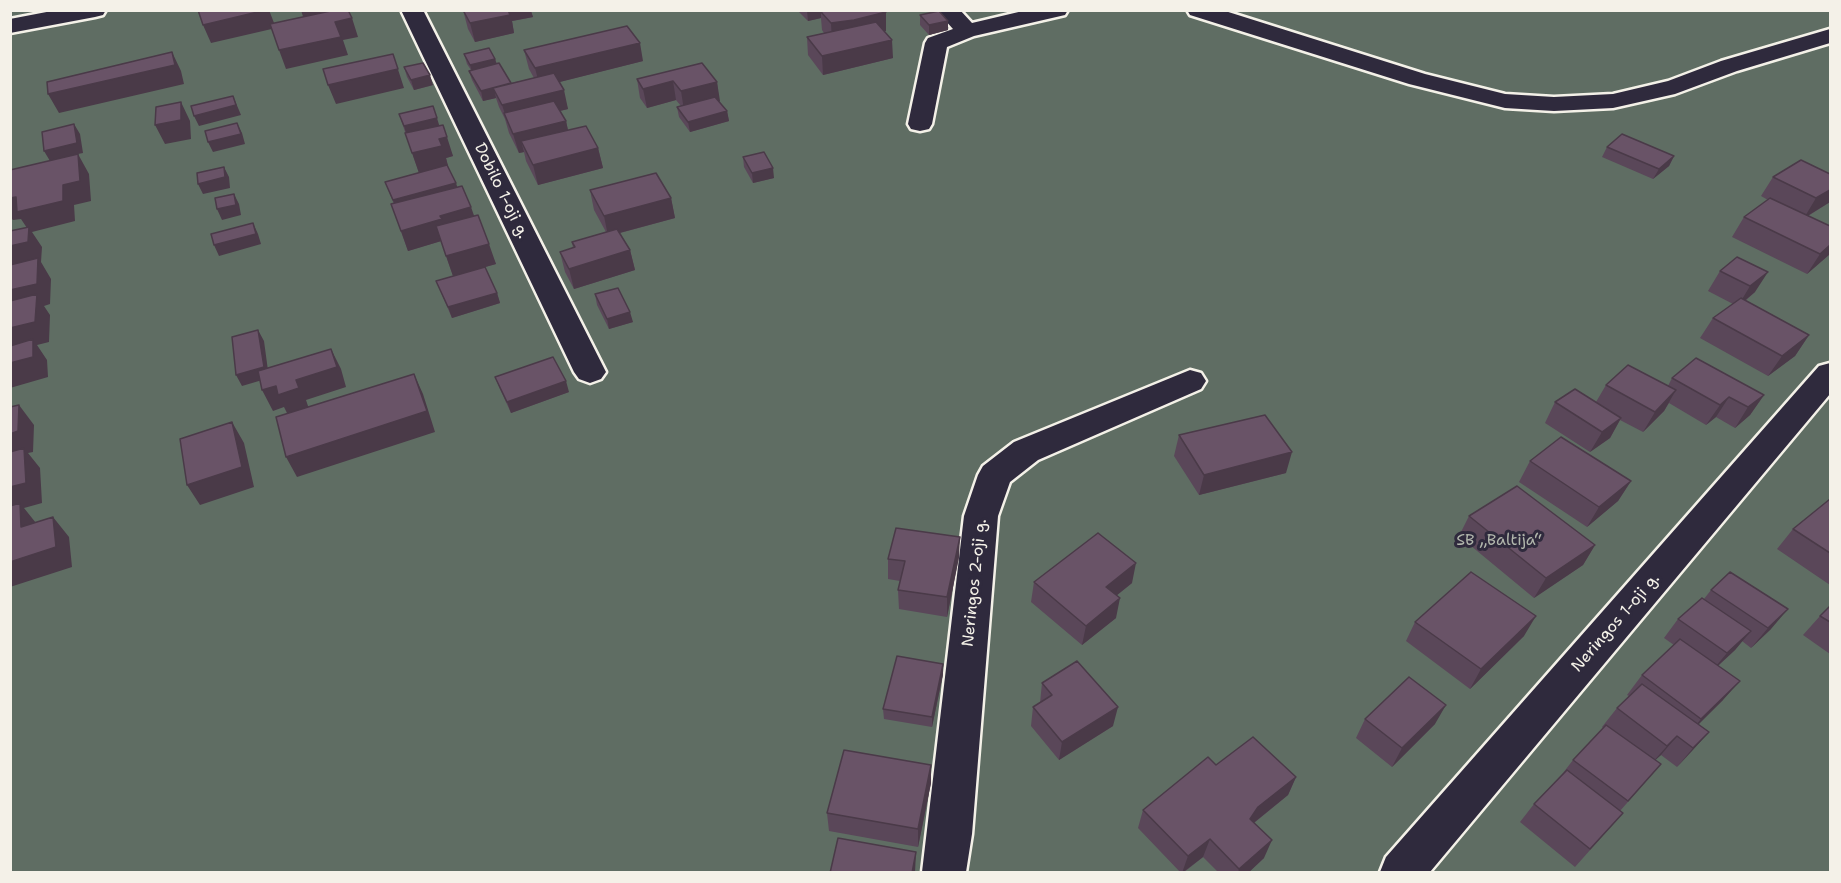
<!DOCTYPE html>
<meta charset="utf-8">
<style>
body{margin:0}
#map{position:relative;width:1841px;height:883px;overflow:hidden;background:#40364a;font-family:"Shantell Sans",sans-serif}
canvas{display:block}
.frame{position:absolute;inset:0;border:12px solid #f4f1e8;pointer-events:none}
</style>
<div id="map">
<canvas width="1841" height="883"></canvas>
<div class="frame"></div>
</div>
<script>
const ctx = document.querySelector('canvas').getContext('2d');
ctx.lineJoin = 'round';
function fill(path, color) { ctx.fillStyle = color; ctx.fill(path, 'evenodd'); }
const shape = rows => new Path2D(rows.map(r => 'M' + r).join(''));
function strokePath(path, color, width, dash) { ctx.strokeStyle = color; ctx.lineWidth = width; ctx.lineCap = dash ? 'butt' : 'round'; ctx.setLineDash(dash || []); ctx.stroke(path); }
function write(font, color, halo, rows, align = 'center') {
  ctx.font = font + ' "Shantell Sans",sans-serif'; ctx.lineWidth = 6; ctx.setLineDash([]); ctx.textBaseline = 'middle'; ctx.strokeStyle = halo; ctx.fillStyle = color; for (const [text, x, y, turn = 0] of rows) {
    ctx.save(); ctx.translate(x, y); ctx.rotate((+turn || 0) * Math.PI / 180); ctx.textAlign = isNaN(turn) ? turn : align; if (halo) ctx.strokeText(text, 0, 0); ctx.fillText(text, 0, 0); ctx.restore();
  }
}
const green = shape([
 [10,11,1830,11,1830,872,11,872]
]);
const minor = shape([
 [57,10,106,10,103,15,95,17,10,33,10,19,57,10],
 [401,10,423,10,606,372,601,379,590,383,579,379,574,372,401,10],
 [936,10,960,10,972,23,1027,10,1068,10,1065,15,974,36,947,47,932,124,929,129,920,131,911,129,908,124,925,43,928,38,953,29,936,10],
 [1187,10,1222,10,1425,74,1505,94,1554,97,1613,94,1668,81,1721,61,1830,29,1830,43,1737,71,1675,94,1613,108,1554,111,1505,108,1409,84,1190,15,1187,10],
 [1830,363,1830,394,1430,872,1380,872,1386,857,1819,366,1830,363],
 [1190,370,1201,373,1206,381,1201,389,1038,460,1010,482,998,516,972,834,966,872,922,872,964,516,978,475,983,466,1014,442,1190,370]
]);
const wall = shape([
 [463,10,533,10,531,11,533,17,512,21,514,33,475,42,468,29],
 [797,10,884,10,886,31,884,31,893,58,823,75,808,55,807,37,824,33,822,30,821,18,808,21],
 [920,15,948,30,929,35,920,25],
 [524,50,643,61,559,82,568,109,560,111,566,121,568,130,598,148,603,168,538,185,526,161,524,152,519,153,509,133,505,119,499,107,496,98,483,101,472,80,469,71,471,70,467,64,464,54,495,59,497,64,511,83,534,78,529,69],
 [404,67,433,85,414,90,407,77],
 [637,79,717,82,719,101,727,111,729,121,690,132,679,117,677,107,681,106,676,100,647,108,640,98],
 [399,114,439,125,453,156,446,158,448,166,457,187,474,216,496,264,485,267,497,293,500,303,452,318,436,281,453,276,441,241,408,251,391,204,394,204,385,182,419,173],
 [1607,147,1674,156,1669,166,1653,179,1602,157],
 [743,157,774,178,753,183,744,167],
 [1773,177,1830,202,1808,216,1830,254,1807,274,1732,237,1744,217,1768,200,1761,196],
 [590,190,671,198,675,218,620,233,630,250,635,270,574,289,565,272,560,252,573,248,572,242,606,232,594,210],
 [1737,257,1755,292,1745,301,1809,335,1795,356,1768,376,1700,338,1713,318,1733,304,1708,291,1720,271],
 [595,294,633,322,609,329,597,305],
 [495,377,569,392,511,413,499,387],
 [1672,378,1764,395,1750,415,1735,428,1716,417,1706,425,1669,403,1664,411,1643,432,1620,420,1610,438,1590,452,1545,423,1555,402,1596,402,1606,385,1668,386],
 [1179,435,1286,473,1199,495,1174,456],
 [1530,461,1631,481,1618,501,1587,527,1519,482],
 [1830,499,1830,585,1777,549,1793,529],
 [1469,516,1595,545,1583,565,1534,598,1459,536],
 [959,557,947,617,899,609,898,590,900,581,888,579,888,559],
 [1034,582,1132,583,1116,596,1116,618,1082,645,1031,602],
 [1711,590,1771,629,1751,648,1742,641,1735,650,1718,666,1723,700,1698,724,1709,732,1677,767,1661,755,1655,760,1661,764,1620,811,1623,813,1575,867,1520,822,1534,804,1563,773,1573,760,1603,728,1602,727,1617,708,1629,696,1627,695,1642,675,1674,645,1664,638,1678,619,1704,599],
 [1830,606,1830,654,1803,635,1820,616],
 [1415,622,1524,636,1470,689,1406,641],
 [943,674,932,727,884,719,883,709],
 [1042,683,1113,726,1059,760,1031,726,1033,707,1040,703],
 [1365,719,1435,724,1392,767,1356,738],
 [1216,765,1296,777,1288,795,1254,823,1264,858,1248,873,1219,873,1203,857,1183,873,1181,873,1138,828,1143,810],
 [931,783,918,847,829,831,827,813]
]);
const shadedWall = shape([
 [266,10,269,10,276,28,211,43,203,25],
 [301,10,350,10,304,20],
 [506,10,533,10,531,11,533,17,512,21,514,33,475,42,470,23],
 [807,10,839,10,821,12,821,18,808,21],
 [886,12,886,31,855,38,832,42,831,23],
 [352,18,358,37,343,40,348,55,286,69,279,50,335,22],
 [948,21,948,30,929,35,929,25],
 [892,40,893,58,823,75,822,56],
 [640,43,643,61,540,87,535,68],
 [172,52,181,71,184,84,59,113,48,94],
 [393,54,404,88,336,104,328,85],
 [495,59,498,69,473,75,470,65],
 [430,75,433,85,414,90,411,80],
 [673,81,676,100,647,108,643,89],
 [717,82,720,101,684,110,681,91],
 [494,88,496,98,483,101,481,91],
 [564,90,568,109,508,123,502,105],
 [233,96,241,115,199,126,194,116],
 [181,102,190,121,191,139,165,144,155,125],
 [727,111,729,121,690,132,688,122],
 [437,118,440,128,407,136,404,126],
 [566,121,570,140,521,141,524,152,519,153,513,134],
 [237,123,242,133,245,144,213,152,208,142],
 [74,124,80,134,83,153,78,154,89,174,91,201,74,205,75,221,32,232,42,247,41,262,51,279,50,304,44,306,50,315,49,342,37,345,47,360,48,377,10,388,10,246,29,231,21,219,13,220,10,217,10,198,50,161,44,151],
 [447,137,453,156,446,158,448,166,419,173,412,153,439,139],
 [598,148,603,168,538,185,533,165],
 [1674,156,1669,166,1653,179,1659,169],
 [224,167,229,177,230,188,203,194,198,184],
 [773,168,774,178,753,183,752,173],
 [456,183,459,193,396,210,393,200],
 [1830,190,1830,202,1804,218,1816,198],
 [234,194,239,204,241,215,222,220,217,209],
 [671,198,675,218,608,236,604,216],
 [471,207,478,227,448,239,408,251,401,231,440,216],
 [253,223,258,234,261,244,219,256,214,245],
 [489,244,496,264,453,276,446,256],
 [1830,245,1830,254,1807,274,1820,254],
 [630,250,635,270,574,289,569,269],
 [1768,272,1755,292,1738,306,1750,286],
 [497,293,500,303,452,318,448,307],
 [630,312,633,322,609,329,607,319],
 [258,330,264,341,269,378,242,386,236,375],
 [1809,335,1795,356,1768,376,1782,356],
 [331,349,341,369,346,387,306,400,309,409,288,415,284,407,273,411,262,390,296,380],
 [414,374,423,394,435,432,297,477,286,457],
 [566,381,569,392,511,413,507,402],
 [1676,390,1664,411,1643,432,1655,412],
 [1764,395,1750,415,1735,428,1748,407],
 [1729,397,1716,417,1706,425,1720,405],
 [19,405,34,425,33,452,28,453,40,468,42,503,24,508,36,523,21,527,10,513,10,434],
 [1621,418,1610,438,1590,452,1602,432],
 [232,422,244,443,254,487,200,505,187,485],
 [1292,452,1286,473,1199,495,1204,475],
 [1631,481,1618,501,1587,527,1599,507],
 [53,517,69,537,72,567,10,587,10,562],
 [960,537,959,557,947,617,947,597],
 [1595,545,1583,565,1534,598,1546,578],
 [1136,563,1132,583,1102,607,1106,587],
 [1120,598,1116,618,1082,645,1086,626],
 [1788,609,1771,629,1751,648,1768,628],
 [1536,616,1524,636,1470,689,1481,669],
 [1751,631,1735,650,1711,672,1727,653],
 [943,664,943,674,932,727,932,717],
 [1740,681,1723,700,1685,738,1701,719],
 [1446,705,1435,724,1392,767,1402,748],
 [1118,707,1113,726,1059,760,1062,742],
 [1709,732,1692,751,1677,767,1693,748],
 [1677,736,1661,755,1651,764,1667,746],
 [931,765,931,783,918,847,918,829],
 [1296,777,1288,795,1251,825,1250,819,1258,807],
 [1210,839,1203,857,1182,873,1188,856],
 [1272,840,1264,858,1248,873,1238,873,1239,869],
 [916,852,915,873,912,873]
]);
const building = shape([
 [198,10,266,10,203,25,198,10],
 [335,10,348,10,352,18,335,22,341,37,279,50,270,24,335,10],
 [463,10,508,10,510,15,470,23,463,10],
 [827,10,884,10,886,12,854,20,831,23,821,12,827,10],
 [939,11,948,21,929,25,920,15,939,11],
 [876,22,892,40,822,56,807,37,876,22],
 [627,26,640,43,535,68,524,50,627,26],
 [489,48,495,59,470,65,464,54,489,48],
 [172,52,175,65,48,94,47,82,172,52],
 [393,54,398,69,328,85,323,69,393,54],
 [423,63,430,75,411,80,404,67,423,63],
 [499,63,511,83,481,91,469,71,499,63],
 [702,63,717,82,681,91,673,81,643,89,637,79,702,63],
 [554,73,564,90,502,105,493,88,554,73],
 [233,96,236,105,194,116,191,106,233,96],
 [715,97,727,111,688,122,677,107,715,97],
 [554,101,566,121,513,134,504,113,554,101],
 [181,102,181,120,155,125,156,107,181,102],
 [433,106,437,118,404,126,399,114,433,106],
 [237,123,241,134,208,142,205,131,237,123],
 [74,124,77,143,44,151,42,132,74,124],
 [443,125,447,137,439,139,442,146,412,153,405,133,443,125],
 [586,126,598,148,533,165,521,141,586,126],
 [1622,134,1674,156,1659,169,1607,147,1622,134],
 [764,152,773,168,752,173,743,157,764,152],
 [78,154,80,181,63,185,63,201,17,212,16,197,10,198,10,170,78,154],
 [1801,160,1830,174,1830,190,1816,198,1773,177,1801,160],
 [447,165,456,183,393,200,385,182,447,165],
 [224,167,225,177,198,184,197,173,224,167],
 [656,173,671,198,604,216,590,190,656,173],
 [462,186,471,207,440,216,442,219,401,231,391,204,462,186],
 [234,194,236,205,217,209,215,198,234,194],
 [1770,198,1830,226,1830,245,1820,254,1744,217,1770,198],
 [478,215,489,244,446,256,436,226,478,215],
 [253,223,256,234,214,245,211,234,253,223],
 [29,227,28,242,10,246,10,231,29,227],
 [617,229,630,250,569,269,560,252,575,247,572,242,617,229],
 [1737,257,1768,272,1750,286,1720,271,1737,257],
 [38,258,37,284,10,290,10,265,38,258],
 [485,267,497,293,448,307,436,281,485,267],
 [618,288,630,312,607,319,595,294,618,288],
 [37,294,35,322,10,328,10,301,37,294],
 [1741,298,1809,335,1782,356,1713,318,1741,298],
 [258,330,264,367,236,375,232,337,258,330],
 [33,339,33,357,10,363,10,346,33,339],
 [331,349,337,367,296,380,299,388,278,395,276,386,262,390,258,371,331,349],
 [553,357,566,381,507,402,495,377,553,357],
 [1696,358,1764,395,1748,407,1729,397,1720,405,1672,378,1696,358],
 [1628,365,1676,390,1655,412,1606,385,1628,365],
 [414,374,427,411,286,457,276,417,414,374],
 [1575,389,1621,418,1602,432,1555,402,1575,389],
 [19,405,18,431,10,434,10,407,19,405],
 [1265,415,1292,452,1204,475,1179,435,1265,415],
 [232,422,242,467,187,485,180,439,232,422],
 [1561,437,1631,481,1599,507,1530,461,1561,437],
 [24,448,26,483,10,487,10,452,24,448],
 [1517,486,1595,545,1546,578,1469,516,1517,486],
 [1830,499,1830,553,1793,529,1830,499],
 [20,503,21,527,53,517,56,547,10,562,10,506,20,503],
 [896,528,960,537,947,597,898,590,905,561,888,559,896,528],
 [1098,533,1136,563,1106,587,1120,598,1086,626,1034,582,1098,533],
 [1471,572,1536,616,1481,669,1415,622,1471,572],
 [1730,572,1788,609,1768,628,1711,590,1730,572],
 [1702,598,1751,631,1727,653,1678,619,1702,598],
 [1830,606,1830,622,1820,616,1830,606],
 [1680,639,1740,681,1701,719,1642,675,1680,639],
 [897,656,943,664,932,717,883,709,897,656],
 [1077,661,1118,707,1062,742,1033,707,1052,695,1042,683,1077,661],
 [1409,677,1446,705,1402,748,1365,719,1409,677],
 [1642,684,1709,732,1693,748,1677,736,1667,746,1617,708,1642,684],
 [1606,725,1661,764,1628,801,1573,760,1606,725],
 [1253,737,1296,777,1258,807,1250,819,1272,840,1239,869,1210,839,1188,856,1143,810,1208,757,1216,765,1253,737],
 [844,750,931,765,918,829,827,813,844,750],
 [1567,770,1623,813,1590,849,1534,804,1567,770],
 [838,838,916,852,912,873,830,873,838,838]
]);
const streetNames = [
 ["Dobilo 1-oji g.",501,191,64],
 ["Neringos 2-oji g.",975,583,-84],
 ["Neringos 1-oji g.",1616,623,-49]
];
const parkNames = [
 ["SB „Baltija“",1499,541]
];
fill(green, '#5f6d63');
strokePath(minor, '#f4f1e8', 5);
fill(minor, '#2f2a3d');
fill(wall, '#5a4759');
fill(shadedWall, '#4a3a48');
fill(building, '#695367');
strokePath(building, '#4a3a48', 1.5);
write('16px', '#f4f1e8', '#2f2a3d', streetNames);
write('16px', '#b1b6ac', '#2f2a3d', parkNames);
</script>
